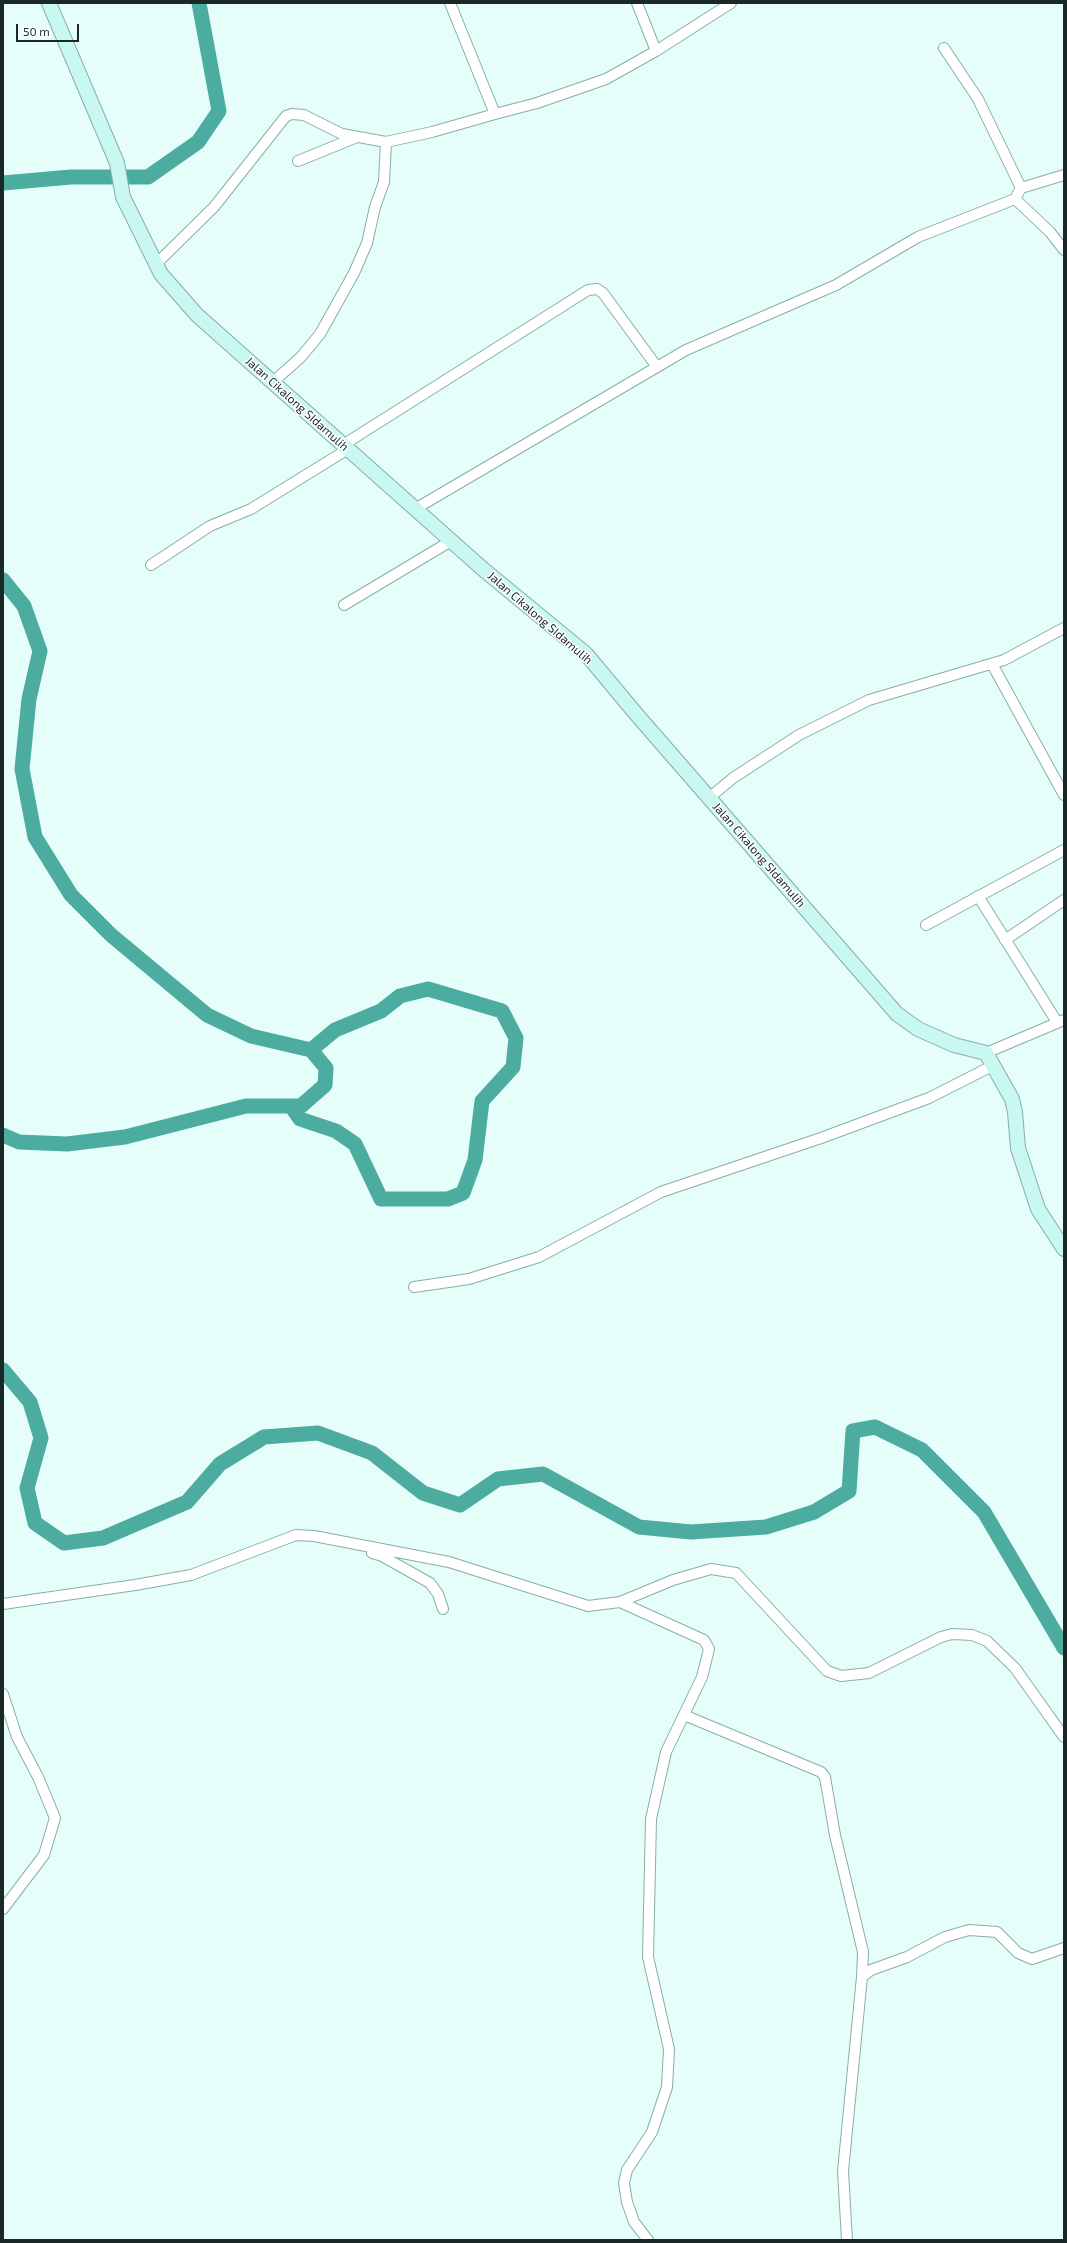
<!DOCTYPE html>
<style>
body{margin:0}
#map{position:relative;width:1067px;height:2243px;overflow:hidden;background:#e6fefa;font-family:"Exo 2",sans-serif}
canvas{display:block}
.frame{position:absolute;inset:0;border:4px solid #1a2927;pointer-events:none}
.scale{position:absolute;left:16px;top:24px;width:63px;height:18px;box-sizing:border-box;border:2px solid #1a2927;border-top:0;padding-left:5px;font-size:12px;line-height:14px;white-space:nowrap;color:#1a2927;-webkit-text-stroke:3px #fff;paint-order:stroke}
</style>
<div id="map">
<canvas width="1067" height="2243"></canvas>
<div class="frame"></div>
<div class="scale">50 m</div>
</div>
<script>
const ctx = document.querySelector('canvas').getContext('2d');
ctx.lineJoin = 'round';
const shape = rows => new Path2D(rows.map(r => 'M' + r).join(''));
function strokePath(path, color, width, dash) { ctx.strokeStyle = color; ctx.lineWidth = width; ctx.lineCap = dash ? 'butt' : 'round'; ctx.setLineDash(dash || []); ctx.stroke(path); }
function write(font, color, halo, rows, align = 'center') {
  ctx.font = font + ' "Exo 2",sans-serif'; ctx.lineWidth = 3; ctx.setLineDash([]); ctx.textBaseline = 'middle'; ctx.strokeStyle = halo; ctx.fillStyle = color; for (const [text, x, y, turn = 0] of rows) {
    ctx.save(); ctx.translate(x, y); ctx.rotate((+turn || 0) * Math.PI / 180); ctx.textAlign = isNaN(turn) ? turn : align; if (halo) ctx.strokeText(text, 0, 0); ctx.fillText(text, 0, 0); ctx.restore();
  }
}
const river = shape([
 [3,183,71,177,148,177,198,142,219,111,199,3],
 [3,580,24,606,40,651,29,699,22,769,35,837,71,895,111,935,207,1015,251,1036,311,1050,326,1068,325,1085,301,1106,246,1106,125,1137,67,1144,19,1142,3,1135],
 [291,1106,300,1119,336,1131,355,1144,381,1199,448,1199,463,1193,475,1160,482,1101,513,1067,516,1038,502,1011,428,989,400,996,381,1011,335,1030,311,1050],
 [3,1370,30,1402,41,1438,27,1488,35,1523,64,1543,103,1538,187,1502,220,1464,264,1437,318,1433,372,1453,423,1493,460,1505,498,1479,543,1474,639,1527,691,1532,766,1527,814,1512,849,1491,853,1431,875,1427,922,1450,984,1512,1064,1648]
]);
const street = shape([
 [637,3,656,51,731,3],
 [944,48,978,99,1021,188],
 [495,114,537,103,606,79,656,51],
 [298,161,357,137],
 [1015,199,1050,232,1064,250],
 [156,264,214,207,286,116,292,114,304,115,342,134,386,142,432,132,495,114,450,3],
 [273,382,301,357,320,334,354,273,367,243,375,207,384,182,386,142],
 [343,445,588,290,597,289,603,293,657,367],
 [415,509,686,350,836,285,918,237,1015,199,1021,188,1064,175],
 [151,565,210,526,251,509,348,449],
 [344,605,451,541],
 [992,664,1064,795],
 [709,798,733,778,799,735,869,700,1004,660,1064,628],
 [978,896,1057,1022],
 [926,925,1064,850],
 [1005,940,1064,900],
 [986,1053,1064,1020],
 [414,1287,469,1279,539,1257,661,1192,821,1138,929,1098,992,1066],
 [372,1553,382,1556,430,1583,438,1594,443,1609],
 [620,1602,704,1640,709,1649,702,1677,666,1752,651,1819,648,1957,669,2049,667,2087,652,2132,627,2170,624,2183,627,2202,634,2222,648,2240],
 [3,1604,135,1585,191,1575,296,1535,314,1536,449,1562,588,1606,620,1602,673,1580,711,1569,736,1573,827,1671,841,1676,869,1673,941,1637,952,1634,972,1635,987,1641,1015,1668,1064,1737],
 [3,1694,17,1737,38,1777,55,1818,44,1855,3,1909],
 [684,1715,821,1772,825,1777,835,1835,863,1952,862,1977],
 [847,2240,843,2171,862,1977,871,1970,907,1957,945,1937,969,1930,997,1932,1018,1953,1032,1959,1064,1948]
]);
const secondary = shape([
 [49,3,117,163,123,197,161,274,197,315,484,570,586,654,637,715,897,1014,918,1029,954,1045,986,1053,1012,1099,1015,1112,1018,1148,1038,1209,1064,1249]
]);
const streetNames = [
 ["Jalan Cikalong SIdamulih",297,404,42],
 ["Jalan Cikalong SIdamulih",540,618,41],
 ["Jalan Cikalong SIdamulih",759,855,49]
];
strokePath(river, '#4daca0', 15);
strokePath(street, '#88aea7', 12);
strokePath(secondary, '#88aea7', 16);
strokePath(street, '#fff', 10);
strokePath(secondary, '#c9f7f2', 14);
write('12px', '#1a2927', '#fff', streetNames);
</script>
